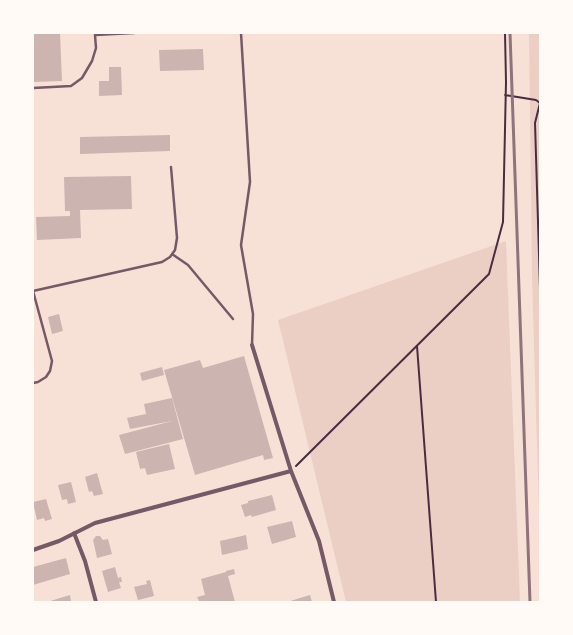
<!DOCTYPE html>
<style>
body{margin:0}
#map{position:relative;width:573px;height:635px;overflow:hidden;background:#f7e1d7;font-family:"Nunito Sans",sans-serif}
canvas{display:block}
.frame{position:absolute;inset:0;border:34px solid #fffaf5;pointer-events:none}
</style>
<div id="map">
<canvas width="573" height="635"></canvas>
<div class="frame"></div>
</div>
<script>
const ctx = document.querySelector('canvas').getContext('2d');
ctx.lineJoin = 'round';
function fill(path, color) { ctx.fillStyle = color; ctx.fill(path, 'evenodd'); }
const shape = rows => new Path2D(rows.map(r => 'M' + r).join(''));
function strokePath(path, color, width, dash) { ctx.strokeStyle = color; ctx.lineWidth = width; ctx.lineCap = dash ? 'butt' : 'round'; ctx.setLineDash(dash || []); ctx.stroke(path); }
const green = shape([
 [529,33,540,33,540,546,532,278],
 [506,241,520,602,346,602,278,320]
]);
const building = shape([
 [33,33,60,33,62,81,33,82],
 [203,49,204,70,160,71,159,50],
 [109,67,121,67,122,95,99,96,99,81,109,81],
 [170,135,170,151,80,154,80,137],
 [131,176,132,209,80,210,81,238,37,240,36,217,70,216,70,211,65,211,64,177],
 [59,314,63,331,52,334,48,317],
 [244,356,273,458,264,460,263,455,195,475,164,370,200,360,203,368],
 [162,367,164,375,142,381,140,373],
 [172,398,183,439,125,454,119,435,172,421,130,429,127,418,146,414,144,404],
 [169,444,175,469,147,475,145,468,140,469,136,452],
 [97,473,103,494,94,496,92,491,89,492,85,477],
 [71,482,76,502,68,504,67,499,62,500,58,485],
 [272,495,276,510,252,517,251,515,245,517,241,505,248,503,248,501],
 [46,499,52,519,45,521,44,518,37,520,33,502],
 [292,521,296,537,272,544,267,527],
 [246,535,248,549,222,555,220,541],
 [96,536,100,536,103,540,108,539,112,554,97,558,93,540],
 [66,558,70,574,33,585,33,567],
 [115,567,118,578,121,577,122,582,119,582,121,588,108,592,102,571],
 [234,569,235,574,228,576,235,602,199,601,197,597,205,595,201,579,226,572,226,571],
 [150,580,154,596,138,600,134,587,147,584,146,581],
 [70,595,71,601,69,602,47,602],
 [310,595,312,602,287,602]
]);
const path = shape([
 [505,95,536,100,540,103],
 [540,103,535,123,540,288],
 [417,346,436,602],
 [296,466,489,274,503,222,506,82,505,33]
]);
const service = shape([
 [241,33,250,182,241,245,253,314,252,345],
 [33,88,71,86,82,78,92,61,96,48,95,35,134,33],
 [172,254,188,265,233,319],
 [33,291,162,262,170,257,175,250,177,238,171,167],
 [33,291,52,361,50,371,46,377,38,382,33,383]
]);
const minor = shape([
 [252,345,291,471,319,541,334,602],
 [74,533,85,561,96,602],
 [33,550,59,541,95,523,291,471]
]);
const rail = shape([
 [510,33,530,602]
]);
fill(green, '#ebcfc5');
fill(building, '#ccb4b1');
strokePath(path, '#4a2c40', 2);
strokePath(service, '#755966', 2.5);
strokePath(minor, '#755966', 4);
strokePath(rail, '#8f747c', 3);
</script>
